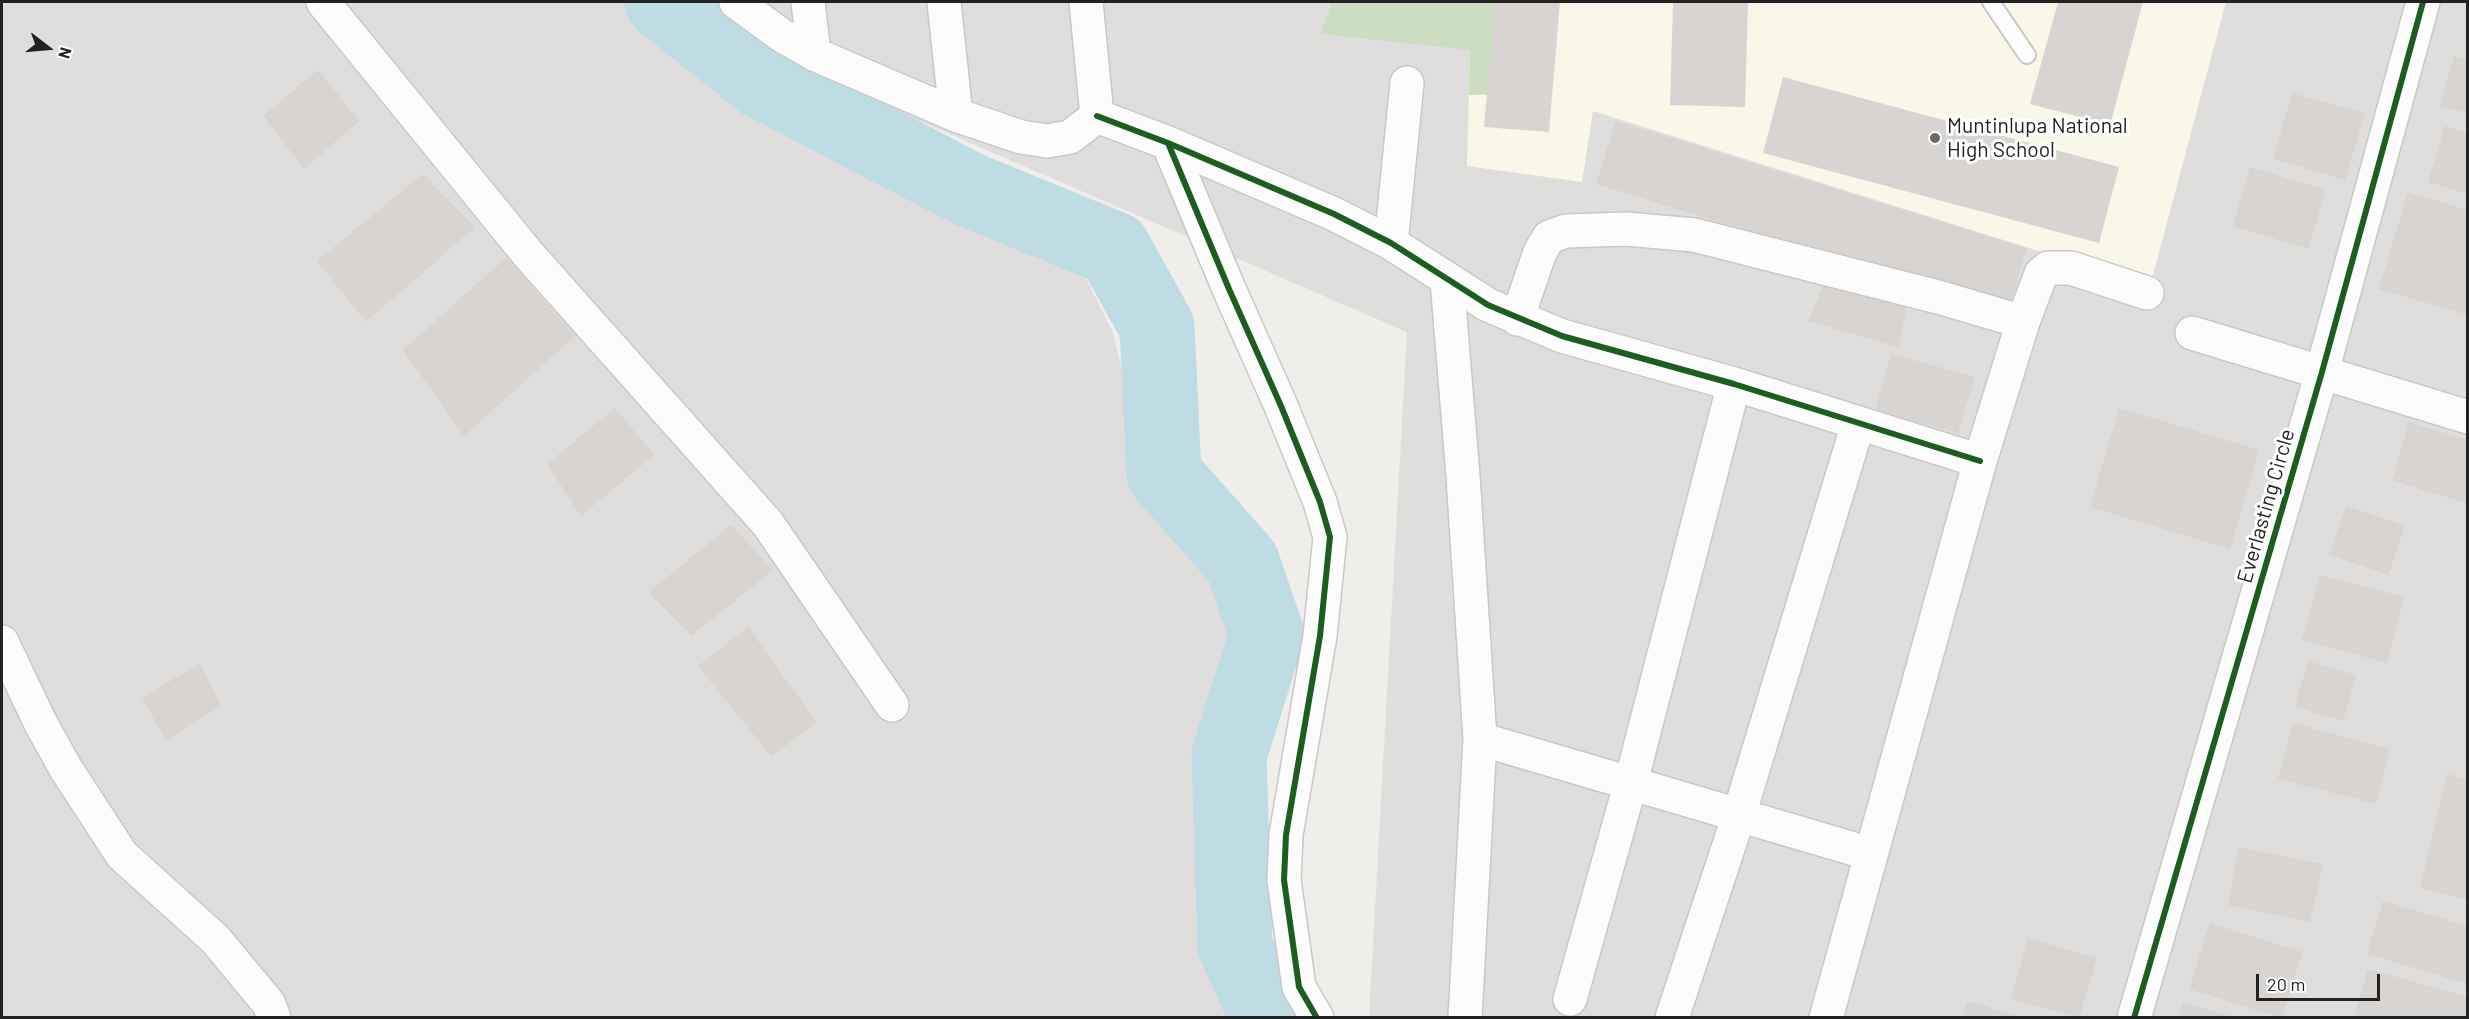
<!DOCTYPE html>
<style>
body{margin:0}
#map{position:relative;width:2469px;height:1019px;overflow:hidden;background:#f0eeeb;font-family:Barlow,sans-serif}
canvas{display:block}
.frame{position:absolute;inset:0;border:3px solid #222;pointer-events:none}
.north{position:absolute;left:18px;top:18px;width:60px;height:60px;-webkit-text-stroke:4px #fff;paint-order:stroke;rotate:106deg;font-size:16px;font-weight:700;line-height:24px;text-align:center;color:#222}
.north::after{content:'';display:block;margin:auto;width:21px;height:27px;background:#222;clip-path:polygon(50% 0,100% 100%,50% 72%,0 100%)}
.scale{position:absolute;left:2256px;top:974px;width:124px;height:27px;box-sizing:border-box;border:3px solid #222;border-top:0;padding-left:8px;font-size:18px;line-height:21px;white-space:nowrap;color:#222;-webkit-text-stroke:4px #fff;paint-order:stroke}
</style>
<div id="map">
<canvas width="2469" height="1019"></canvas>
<div class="frame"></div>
<div class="north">N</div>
<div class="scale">20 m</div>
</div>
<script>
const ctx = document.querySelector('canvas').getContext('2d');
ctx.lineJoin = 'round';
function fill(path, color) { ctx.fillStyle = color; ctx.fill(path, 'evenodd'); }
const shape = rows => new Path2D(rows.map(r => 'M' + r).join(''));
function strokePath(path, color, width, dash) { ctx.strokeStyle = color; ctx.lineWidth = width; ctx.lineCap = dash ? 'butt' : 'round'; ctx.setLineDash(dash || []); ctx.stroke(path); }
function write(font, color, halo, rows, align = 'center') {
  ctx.font = font + ' Barlow,sans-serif'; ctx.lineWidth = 6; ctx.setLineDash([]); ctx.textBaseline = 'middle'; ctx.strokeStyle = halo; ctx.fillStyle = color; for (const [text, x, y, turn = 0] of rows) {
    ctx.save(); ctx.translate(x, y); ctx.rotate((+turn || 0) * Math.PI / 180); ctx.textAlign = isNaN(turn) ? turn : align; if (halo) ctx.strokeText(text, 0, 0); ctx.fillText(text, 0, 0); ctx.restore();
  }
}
const residential = shape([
 [2,2,637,2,731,70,1074,254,1113,333,1137,435,1158,501,1227,575,1233,649,1212,759,1211,841,1202,923,1219,983,1232,1017,2,1017],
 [710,2,2467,2,2467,1017,1369,1017,1407,332,767,55]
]);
const education = shape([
 [1384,2,2226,2,2150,286,1593,111,1582,182,1467,166,1470,50]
]);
const forest = shape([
 [1332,2,1511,2,1505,94,1469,95,1470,50,1321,34]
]);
const river = shape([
 [662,2,763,82,970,190,1114,249,1157,327,1164,474,1242,562,1267,635,1229,755,1235,946,1268,1018]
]);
const building = shape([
 [1495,2,1560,2,1549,132,1484,127],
 [1673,2,1748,2,1745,107,1670,105],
 [2058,2,2143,2,2110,125,2030,104],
 [2454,56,2468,59,2468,113,2440,106],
 [318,70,359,121,304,169,263,116],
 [1783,77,2119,167,2099,243,1763,153],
 [2292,93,2365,113,2345,180,2273,159],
 [1616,121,2027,248,2008,311,1596,184],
 [2445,126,2468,133,2468,194,2428,182],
 [2250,167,2326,190,2308,249,2233,226],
 [423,174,475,227,366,322,317,261],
 [2408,192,2468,210,2468,315,2379,289],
 [506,258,575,336,464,436,403,350],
 [1824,284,1907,308,1898,347,1808,321],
 [1891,354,1975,377,1958,433,1875,410],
 [615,408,654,455,581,516,547,464],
 [2119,408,2259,450,2230,549,2090,507],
 [2409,422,2468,440,2468,504,2392,480],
 [2346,506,2405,526,2388,575,2329,555],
 [731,525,773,570,691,636,649,592],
 [2320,575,2404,597,2387,663,2302,640],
 [748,627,817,723,771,756,698,666],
 [2308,661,2356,675,2343,721,2295,707],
 [200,663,221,706,166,740,142,698],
 [2293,723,2390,749,2376,804,2278,779],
 [2447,774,2468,779,2468,900,2420,888],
 [2239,847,2323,864,2310,922,2228,905],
 [2383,901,2468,926,2468,984,2367,954],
 [2210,923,2302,952,2282,1018,2189,989],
 [2028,938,2097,958,2079,1018,2011,999],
 [2368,969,2468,997,2468,1018,2354,1018],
 [1967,1001,2022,1017,2022,1018,1962,1018],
 [2182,1002,2234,1017,2234,1018,2178,1018]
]);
const service = shape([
 [1991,2,2027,55]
]);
const minor = shape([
 [323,2,528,254,768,524,892,705],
 [736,2,781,35,814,54,956,115,1021,137,1047,141,1070,137,1097,116],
 [808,2,814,54],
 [944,2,956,115],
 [1086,2,1097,116],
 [1097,116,1168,143,1334,214,1391,243,1488,305,1562,336,1734,384,1980,461],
 [1168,143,1229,289,1281,406,1320,502,1330,537,1320,636,1286,835,1284,880,1299,987,1317,1018],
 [1391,243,1407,83],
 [1447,280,1463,476,1480,739,1465,1018],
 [1517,319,1540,252,1549,237,1566,231,1626,229,1694,235,1938,297,2023,322],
 [2192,333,2468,417],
 [2,642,41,724,66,769,122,855,215,939,269,1004,274,1018],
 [1480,739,1871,854],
 [1570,999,1631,782,1734,384],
 [1672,1018,1739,815,1858,424],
 [1826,1018,1980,461,2023,322,2041,274,2048,268,2071,268,2147,293],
 [2134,1018,2322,372,2423,2]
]);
const cycleway = shape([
 [1097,116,1168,143,1334,214,1391,243,1488,305,1562,336,1734,384,1980,461],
 [1168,143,1229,289,1281,406,1320,502,1330,537,1320,636,1286,835,1284,880,1299,987,1317,1018],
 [2134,1018,2322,372,2423,2]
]);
const markers = [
 [1935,138,6,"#6a6968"]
];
const poiNames = [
 ["Muntinlupa National",1947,126],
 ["High School",1947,150]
];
const streetNames = [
 ["Everlasting Circle",2266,506,-74]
];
fill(residential, '#dfdedc');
fill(education, '#f8f7e8');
fill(forest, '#cbdec1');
strokePath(river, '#bfdbe3', 75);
fill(building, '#d7d4d2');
strokePath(service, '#c9c8c7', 20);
strokePath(minor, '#c9c8c7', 36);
strokePath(service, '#fdfcfc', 16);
strokePath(minor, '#fdfcfc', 33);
strokePath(cycleway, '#1b5e20', 6);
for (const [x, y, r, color] of markers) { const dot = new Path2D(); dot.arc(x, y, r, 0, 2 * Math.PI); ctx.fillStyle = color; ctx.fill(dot); strokePath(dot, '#fff', 2); }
write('21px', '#222', '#fff', poiNames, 'left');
write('21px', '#222', '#fff', streetNames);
</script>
